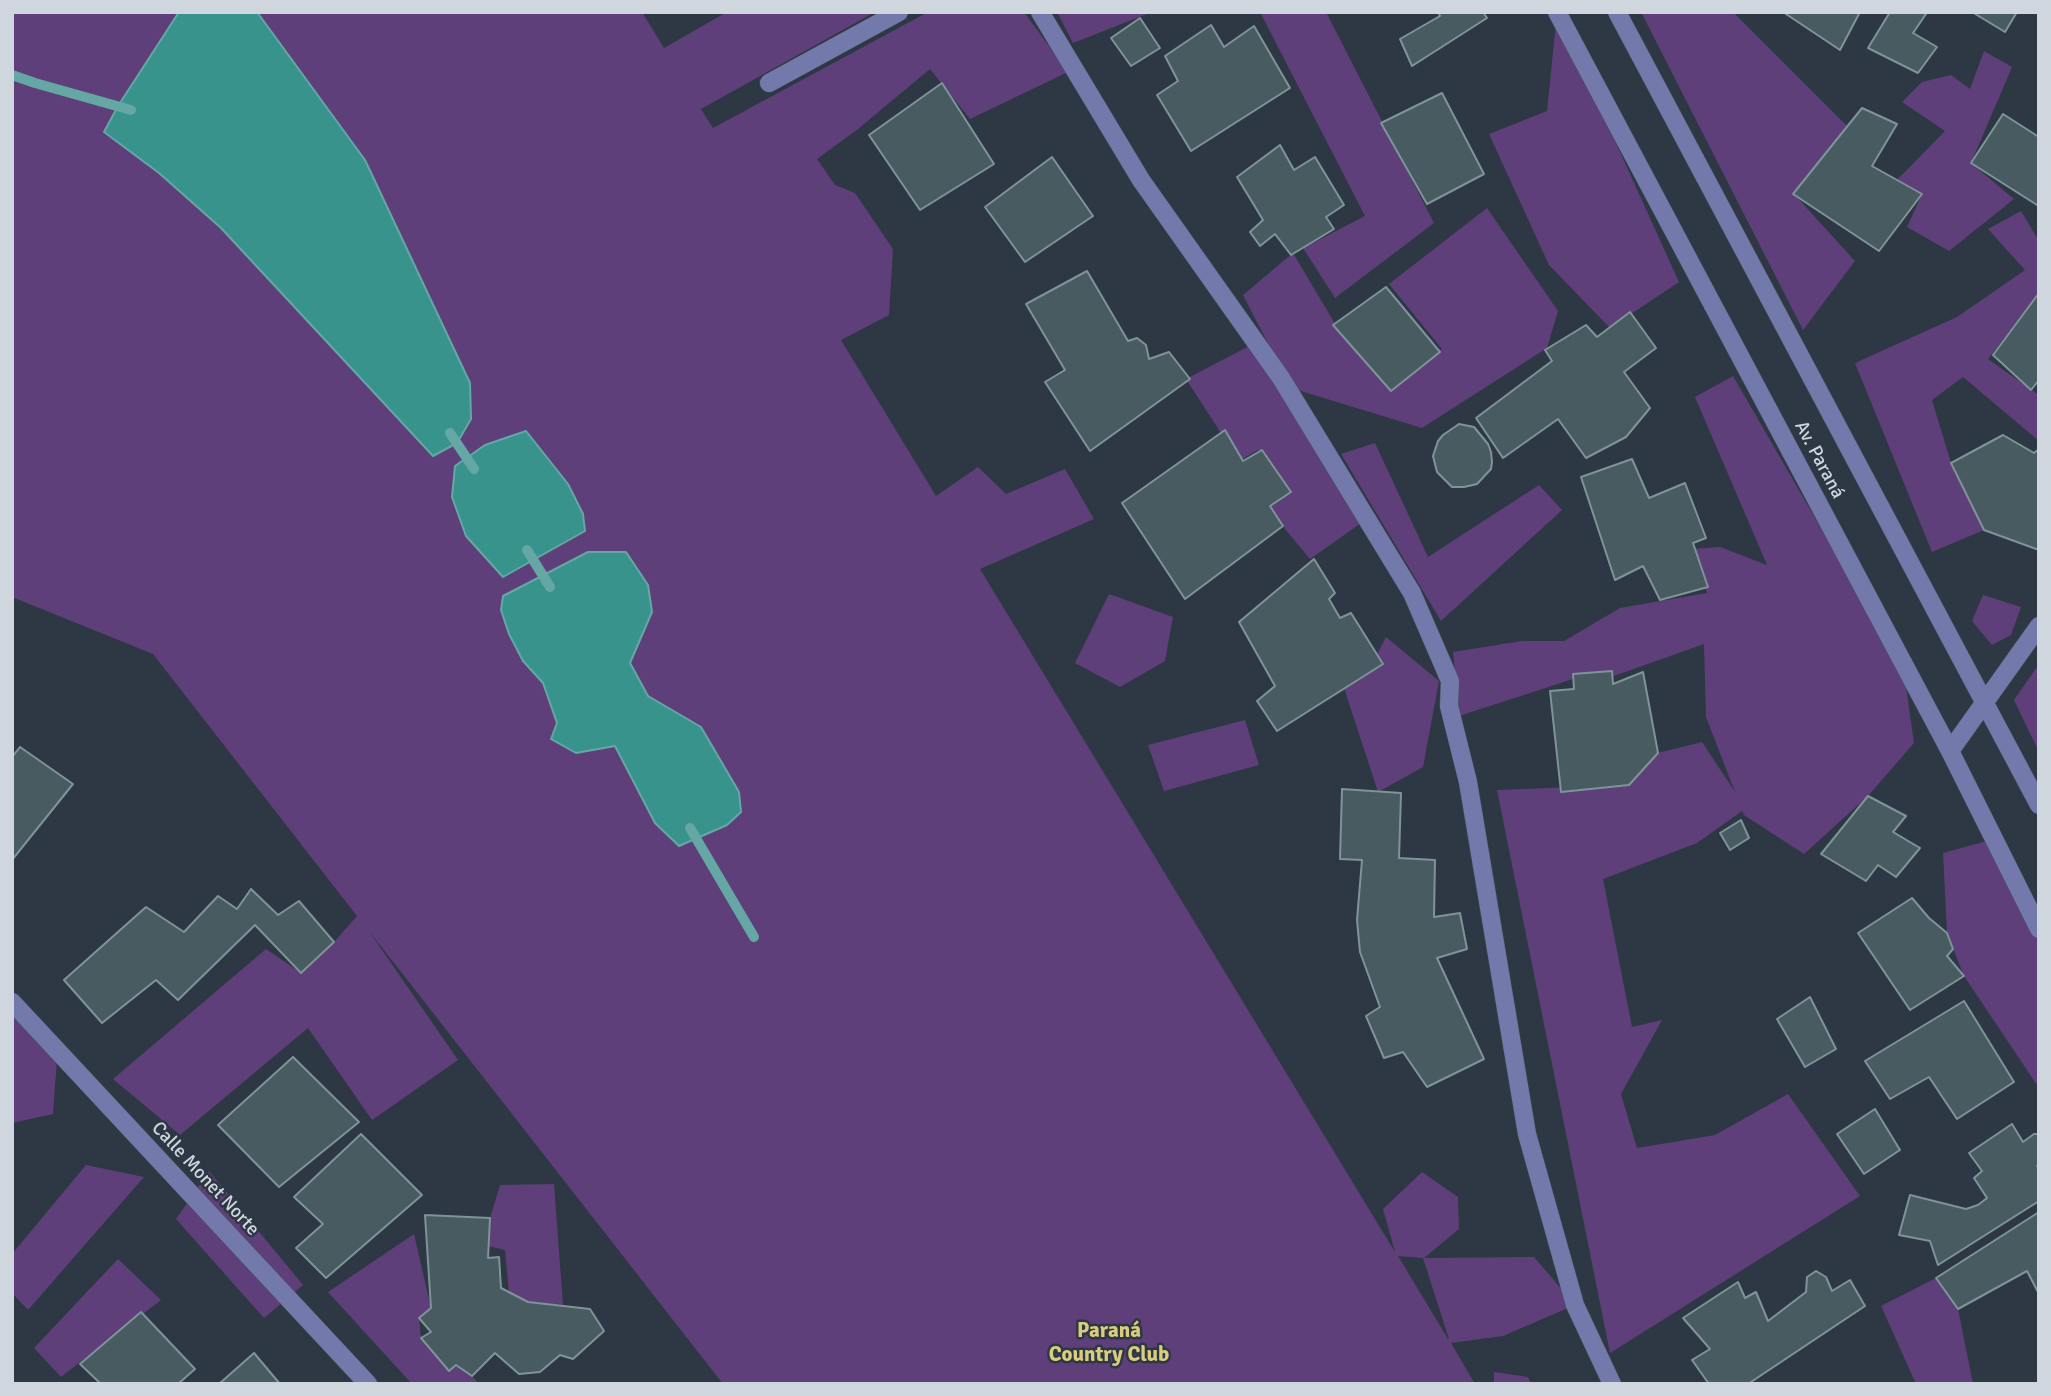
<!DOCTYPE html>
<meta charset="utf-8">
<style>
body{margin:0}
#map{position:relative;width:2051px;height:1396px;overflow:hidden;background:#2d3844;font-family:Signika,sans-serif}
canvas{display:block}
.frame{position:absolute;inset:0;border:14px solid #cfd6dd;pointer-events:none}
</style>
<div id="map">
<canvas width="2051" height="1396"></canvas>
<div class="frame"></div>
</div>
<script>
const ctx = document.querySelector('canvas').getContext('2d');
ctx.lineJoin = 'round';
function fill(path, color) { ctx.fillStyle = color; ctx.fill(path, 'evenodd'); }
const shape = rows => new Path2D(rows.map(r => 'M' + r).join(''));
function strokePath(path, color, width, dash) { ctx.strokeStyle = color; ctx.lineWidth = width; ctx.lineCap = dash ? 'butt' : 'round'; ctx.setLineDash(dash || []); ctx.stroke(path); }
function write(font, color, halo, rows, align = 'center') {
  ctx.font = font + ' Signika,sans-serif'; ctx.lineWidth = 5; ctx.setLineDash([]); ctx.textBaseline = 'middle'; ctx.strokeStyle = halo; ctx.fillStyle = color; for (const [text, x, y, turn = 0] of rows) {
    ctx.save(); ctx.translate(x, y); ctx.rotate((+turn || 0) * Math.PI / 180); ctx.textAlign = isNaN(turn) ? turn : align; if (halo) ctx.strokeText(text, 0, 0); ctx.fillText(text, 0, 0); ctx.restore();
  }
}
const green = shape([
 [12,12,642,12,664,48,727,12,875,12,701,109,713,128,928,12,1024,12,1068,72,970,119,930,69,858,129,817,159,835,185,855,193,893,249,889,315,841,340,936,496,978,467,1006,494,1065,469,1094,519,980,569,1395,1252,1383,1209,1422,1172,1458,1197,1459,1229,1424,1258,1534,1257,1575,1305,1503,1336,1451,1343,1475,1384,723,1384,369,931,458,1060,372,1120,308,1028,180,1135,113,1079,266,949,301,973,334,942,357,916,153,654,12,597],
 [1398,1256,1423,1258,1449,1339,1448,1339],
 [1057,12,1152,12,1073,43],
 [1260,12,1326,12,1434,223,1335,298,1303,248,1365,216],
 [1641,12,1733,12,1847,126,1794,194,1855,261,1803,330],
 [1557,13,1679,282,1610,328,1549,265,1489,134,1547,111],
 [1984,51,2012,67,1971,163,2014,199,1949,251,1907,227,1922,194,1897,180,1945,131,1902,102,1922,82,1951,75,1970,89],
 [1487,208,1558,311,1547,348,1422,428,1291,388,1243,295,1293,253,1334,322,1393,388,1442,349,1389,284],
 [2021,211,2039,241,2039,293,1988,359,2039,395,2039,441,1963,377,1932,400,1951,463,1984,530,1932,552,1855,363,1957,317,2025,270,1988,229],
 [1253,344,1364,521,1310,559,1265,505,1287,492,1258,450,1239,461,1186,379],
 [1733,376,1904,672,1914,743,1868,796,1804,854,1744,815,1742,811,1697,843,1603,879,1632,1027,1662,1020,1621,1094,1637,1148,1715,1135,1788,1094,1860,1196,1610,1353,1497,790,1629,785,1658,753,1702,742,1735,792,1706,717,1704,644,1611,677,1573,679,1459,716,1453,652,1522,641,1564,641,1620,608,1707,593,1692,549,1720,547,1767,565,1695,397],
 [1375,443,1428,557,1539,485,1562,510,1441,621,1341,454],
 [1109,594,1173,617,1165,661,1120,687,1075,663],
 [1983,595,2021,607,2011,635,1992,645,1972,621],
 [1386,637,1439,681,1423,767,1378,792,1342,682,1372,664],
 [2039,664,2039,752,2014,700],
 [1245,720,1259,765,1164,791,1148,745],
 [1994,839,2039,927,2039,1088,1964,976,1947,933,1943,853],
 [12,1014,57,1059,53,1114,12,1123],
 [86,1165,144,1177,28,1310,12,1293,12,1254],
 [209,1171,303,1285,264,1318,176,1219],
 [554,1184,563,1305,528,1302,509,1292,505,1250,488,1246,490,1218,500,1185],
 [414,1234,431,1308,419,1318,421,1338,448,1370,456,1365,472,1376,479,1384,412,1384,328,1292],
 [118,1259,161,1300,61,1377,34,1348],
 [1936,1278,1958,1309,1973,1384,1916,1384,1881,1306],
 [1494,1372,1528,1377,1531,1384,1494,1384]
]);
const water = shape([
 [179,12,257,12,365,160,470,383,471,419,457,443,433,456,221,228,159,173,104,132,118,106,179,12],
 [526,431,568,484,583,514,585,531,503,577,466,536,452,497,455,466,485,445,526,431],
 [588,552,626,552,648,585,652,612,630,663,648,696,701,727,739,792,741,812,727,825,679,846,655,823,615,746,576,753,551,739,557,723,543,683,523,661,509,634,501,610,503,596,588,552]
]);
const stream = shape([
 [12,75,35,83,131,110],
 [450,433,474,469],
 [527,550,550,587],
 [690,828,754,937]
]);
const building = shape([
 [1438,12,1483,12,1487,18,1412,66,1400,39,1440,16,1438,12],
 [1783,12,1860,12,1840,50,1783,12],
 [1890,12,1923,12,1926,14,1913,33,1937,47,1918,73,1868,48,1890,12],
 [1972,12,2017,12,2005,32,1972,12],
 [1140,18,1160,48,1131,66,1111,38,1140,18],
 [1211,25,1224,47,1254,26,1290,88,1191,151,1157,95,1178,81,1165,56,1211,25],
 [942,83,994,164,920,210,869,135,942,83],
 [1442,93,1484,174,1427,204,1381,123,1442,93],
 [1862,108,1897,124,1872,166,1922,194,1879,251,1793,194,1862,108],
 [2003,114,2039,137,2039,202,2037,205,1971,163,2003,114],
 [1280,145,1294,170,1315,157,1344,205,1326,217,1334,229,1291,255,1275,234,1260,246,1250,232,1263,220,1237,177,1280,145],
 [1052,157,1093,216,1025,262,985,207,1052,157],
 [1087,271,1128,341,1137,338,1146,345,1149,359,1169,352,1190,379,1090,451,1045,382,1065,370,1026,304,1087,271],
 [1386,287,1440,352,1391,391,1333,325,1386,287],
 [2039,293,2039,380,2031,390,1993,355,2039,293],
 [1630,312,1656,348,1624,372,1650,408,1626,437,1586,458,1558,419,1503,458,1476,418,1552,361,1545,350,1586,325,1597,337,1630,312],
 [1459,424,1474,427,1488,444,1491,452,1492,462,1491,469,1477,484,1464,487,1452,487,1437,472,1433,456,1438,441,1443,435,1459,424],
 [1225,430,1243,461,1262,450,1291,492,1270,506,1283,526,1185,599,1122,503,1225,430],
 [2003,435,2034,453,2039,449,2039,550,1984,530,1951,463,2003,435],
 [1632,459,1649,498,1685,483,1706,538,1693,543,1708,587,1660,600,1643,566,1615,580,1581,477,1632,459],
 [1314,559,1335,593,1329,599,1340,618,1351,613,1383,664,1277,731,1257,701,1275,686,1239,622,1314,559],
 [1612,671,1613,684,1643,672,1658,753,1629,785,1561,792,1550,691,1574,689,1573,674,1612,671],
 [20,747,73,784,12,860,12,757,20,747],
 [1342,789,1401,793,1399,858,1435,860,1434,917,1460,913,1467,949,1437,958,1484,1059,1427,1087,1403,1052,1384,1058,1366,1016,1380,1007,1360,952,1357,920,1362,860,1340,859,1342,789],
 [1868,796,1906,816,1893,832,1920,848,1896,877,1878,865,1866,881,1821,854,1868,796],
 [1741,820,1749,838,1730,850,1720,833,1741,820],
 [251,889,278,915,299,901,334,942,301,973,255,925,178,1000,156,980,102,1023,64,980,146,907,184,932,218,896,237,909,251,889],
 [1912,898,1929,918,1947,933,1953,949,1947,956,1964,976,1910,1010,1858,933,1912,898],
 [1810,997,1836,1049,1805,1067,1777,1019,1810,997],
 [1964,1001,2014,1082,1957,1119,1929,1077,1890,1099,1865,1061,1964,1001],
 [293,1057,359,1122,279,1187,218,1125,293,1057],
 [1875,1109,1900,1150,1864,1174,1837,1134,1875,1109],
 [2012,1124,2023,1142,2034,1134,2039,1134,2039,1165,2037,1166,2039,1169,2039,1201,1938,1265,1930,1241,1899,1235,1910,1195,1966,1209,1978,1205,1987,1198,1974,1178,1982,1171,1969,1153,2012,1124],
 [361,1134,422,1195,326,1278,296,1248,323,1224,294,1197,361,1134],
 [2039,1212,2039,1294,2027,1271,1958,1309,1936,1278,2039,1212],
 [425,1215,490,1218,488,1258,499,1257,501,1288,528,1302,590,1309,604,1331,573,1359,560,1355,540,1372,519,1374,495,1353,472,1376,456,1365,449,1371,421,1338,431,1332,419,1318,431,1308,425,1215],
 [1816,1271,1826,1277,1832,1291,1850,1280,1865,1306,1748,1384,1709,1384,1692,1360,1710,1349,1683,1318,1738,1282,1745,1298,1756,1292,1768,1321,1806,1292,1807,1277,1816,1271],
 [141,1312,195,1369,178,1384,101,1384,80,1364,141,1312],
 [254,1353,280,1384,219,1384,254,1353]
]);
const minor = shape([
 [1040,12,1141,180,1281,378,1412,593,1450,681,1449,706,1468,782,1527,1134,1575,1305,1612,1384],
 [1557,12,1950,751,2039,929],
 [1617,12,2039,805],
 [769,83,899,12],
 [1950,751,2039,626],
 [12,1002,368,1384]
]);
const streetNames = [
 ["Av. Paraná",1819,460,62],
 ["Calle Monet Norte",205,1179,47]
];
const neighbourhoodNames = [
 ["Paraná",1109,1331],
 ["Country Club",1109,1355]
];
fill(green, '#5f3f79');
fill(water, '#38938d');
strokePath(water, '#65a7a5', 2);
strokePath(stream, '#65a7a5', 10);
fill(building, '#485b60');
strokePath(building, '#7f939a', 2);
strokePath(minor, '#4a5460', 19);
strokePath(minor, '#7379aa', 18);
write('19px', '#cfd6dd', '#2d3844', streetNames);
write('bold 21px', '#d8cc7e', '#2d3844', neighbourhoodNames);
</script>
